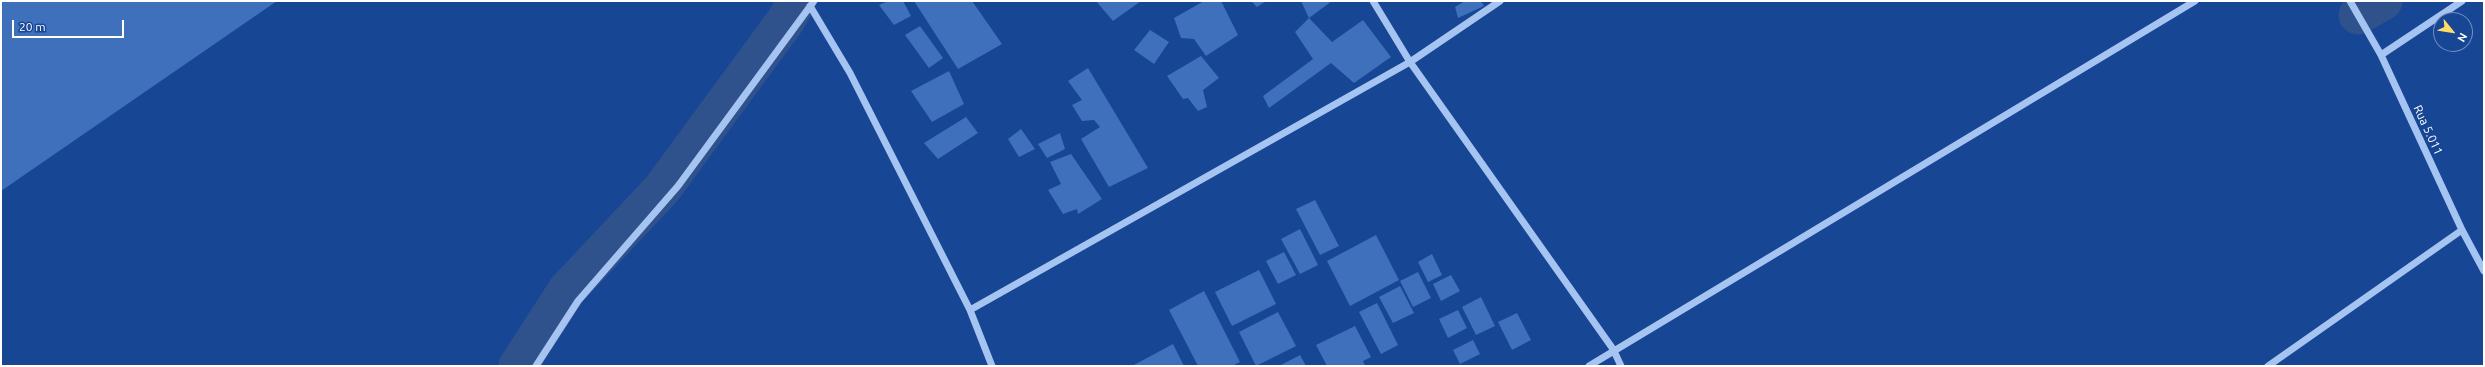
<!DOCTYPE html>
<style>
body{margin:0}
#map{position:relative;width:2485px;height:367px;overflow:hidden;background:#164694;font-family:Ubuntu,sans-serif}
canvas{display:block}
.frame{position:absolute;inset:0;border:2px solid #fff;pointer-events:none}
.north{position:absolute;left:2433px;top:12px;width:40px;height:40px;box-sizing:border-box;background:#164694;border:1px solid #7390bf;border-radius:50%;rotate:120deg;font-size:11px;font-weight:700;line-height:16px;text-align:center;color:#fff}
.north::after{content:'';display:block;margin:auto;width:14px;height:18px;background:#ffdc66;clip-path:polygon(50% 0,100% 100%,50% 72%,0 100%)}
.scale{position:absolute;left:12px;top:20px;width:112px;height:18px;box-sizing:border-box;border:2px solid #fff;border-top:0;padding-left:5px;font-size:12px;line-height:14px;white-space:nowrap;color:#fff;-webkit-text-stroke:3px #164694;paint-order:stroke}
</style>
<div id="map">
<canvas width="2485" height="367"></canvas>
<div class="frame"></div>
<div class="north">N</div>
<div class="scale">20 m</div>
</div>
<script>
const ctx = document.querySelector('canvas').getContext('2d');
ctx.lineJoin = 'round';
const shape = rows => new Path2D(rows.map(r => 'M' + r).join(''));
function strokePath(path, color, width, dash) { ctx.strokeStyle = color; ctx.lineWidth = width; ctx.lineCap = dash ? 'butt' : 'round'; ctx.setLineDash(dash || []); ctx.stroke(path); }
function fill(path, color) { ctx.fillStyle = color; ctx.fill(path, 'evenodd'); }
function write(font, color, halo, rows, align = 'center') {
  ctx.font = font + ' Ubuntu,sans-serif'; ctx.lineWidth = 3.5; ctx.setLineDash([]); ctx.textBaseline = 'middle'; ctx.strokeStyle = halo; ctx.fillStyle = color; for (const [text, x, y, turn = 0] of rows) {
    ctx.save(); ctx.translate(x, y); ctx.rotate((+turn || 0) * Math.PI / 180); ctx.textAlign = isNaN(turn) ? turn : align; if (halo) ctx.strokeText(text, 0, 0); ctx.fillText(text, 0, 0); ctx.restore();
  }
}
const canal = shape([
 [2358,15,2383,1],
 [518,366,567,290,662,189,786,20,797,1]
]);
const building = shape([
 [1,1,277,1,1,191],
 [888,1,903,1,911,16,894,25,879,5],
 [914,1,972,1,1002,44,958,69],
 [1096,1,1141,1,1113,21],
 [1204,1,1221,1,1238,35,1206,56,1194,39,1181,38,1174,18],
 [1251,1,1266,1,1257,7],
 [1301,1,1332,1,1309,18,1332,42,1363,20,1391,57,1354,83,1331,63,1269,108,1263,96,1313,59,1295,32,1309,18],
 [1465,1,1481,1,1484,6,1458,18,1455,7],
 [920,26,943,58,929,68,905,35],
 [1150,30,1169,42,1154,64,1134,50],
 [1201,56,1219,78,1203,90,1207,107,1198,111,1188,98,1183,99,1167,76],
 [1088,68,1148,168,1109,187,1081,139,1100,127,1094,120,1082,121,1072,105,1082,100,1068,81],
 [949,71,964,104,932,122,911,91],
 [966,117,978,133,938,159,924,143],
 [1021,129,1035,149,1019,157,1008,139],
 [1060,133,1065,149,1047,158,1038,144],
 [1071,154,1102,199,1078,214,1077,209,1063,214,1048,190,1061,184,1050,162],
 [1315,200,1339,246,1320,255,1296,209],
 [1300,229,1318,265,1300,274,1281,239],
 [1376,235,1399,280,1350,306,1327,261],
 [1284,252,1296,275,1278,284,1266,261],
 [1432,254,1442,275,1428,282,1418,262],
 [1259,270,1276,304,1232,326,1215,292],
 [1418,272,1431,298,1413,307,1400,281],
 [1451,275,1460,291,1441,301,1433,284],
 [1400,286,1414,313,1393,323,1379,297],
 [1204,291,1240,362,1232,366,1198,366,1169,310],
 [1481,297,1495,326,1476,335,1462,307],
 [1377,303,1398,345,1381,354,1359,312],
 [1458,310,1467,328,1448,338,1439,319],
 [1278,312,1296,346,1256,366,1239,332],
 [1517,313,1531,340,1512,350,1498,322],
 [1355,326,1371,357,1363,361,1365,366,1327,366,1316,345],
 [1473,340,1480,354,1460,364,1453,350],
 [1173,344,1184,366,1132,366],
 [1300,355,1306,366,1279,366]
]);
const minor = shape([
 [1373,1,1410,62,1613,349,1621,366],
 [2350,1,2381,55,2462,230,2484,271],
 [810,6,850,73,970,310,992,366],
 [2381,55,2462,1],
 [970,310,1410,62,1500,1],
 [536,366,578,301,678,186,814,1],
 [1589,366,2195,1],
 [2268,366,2462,230]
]);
const streetNames = [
 ["Rua 5.011",2428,130,65]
];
strokePath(canal, '#2f528c', 39);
fill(building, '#3f70bc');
strokePath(minor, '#a6c4f1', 7);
write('12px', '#fff', '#164694', streetNames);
</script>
